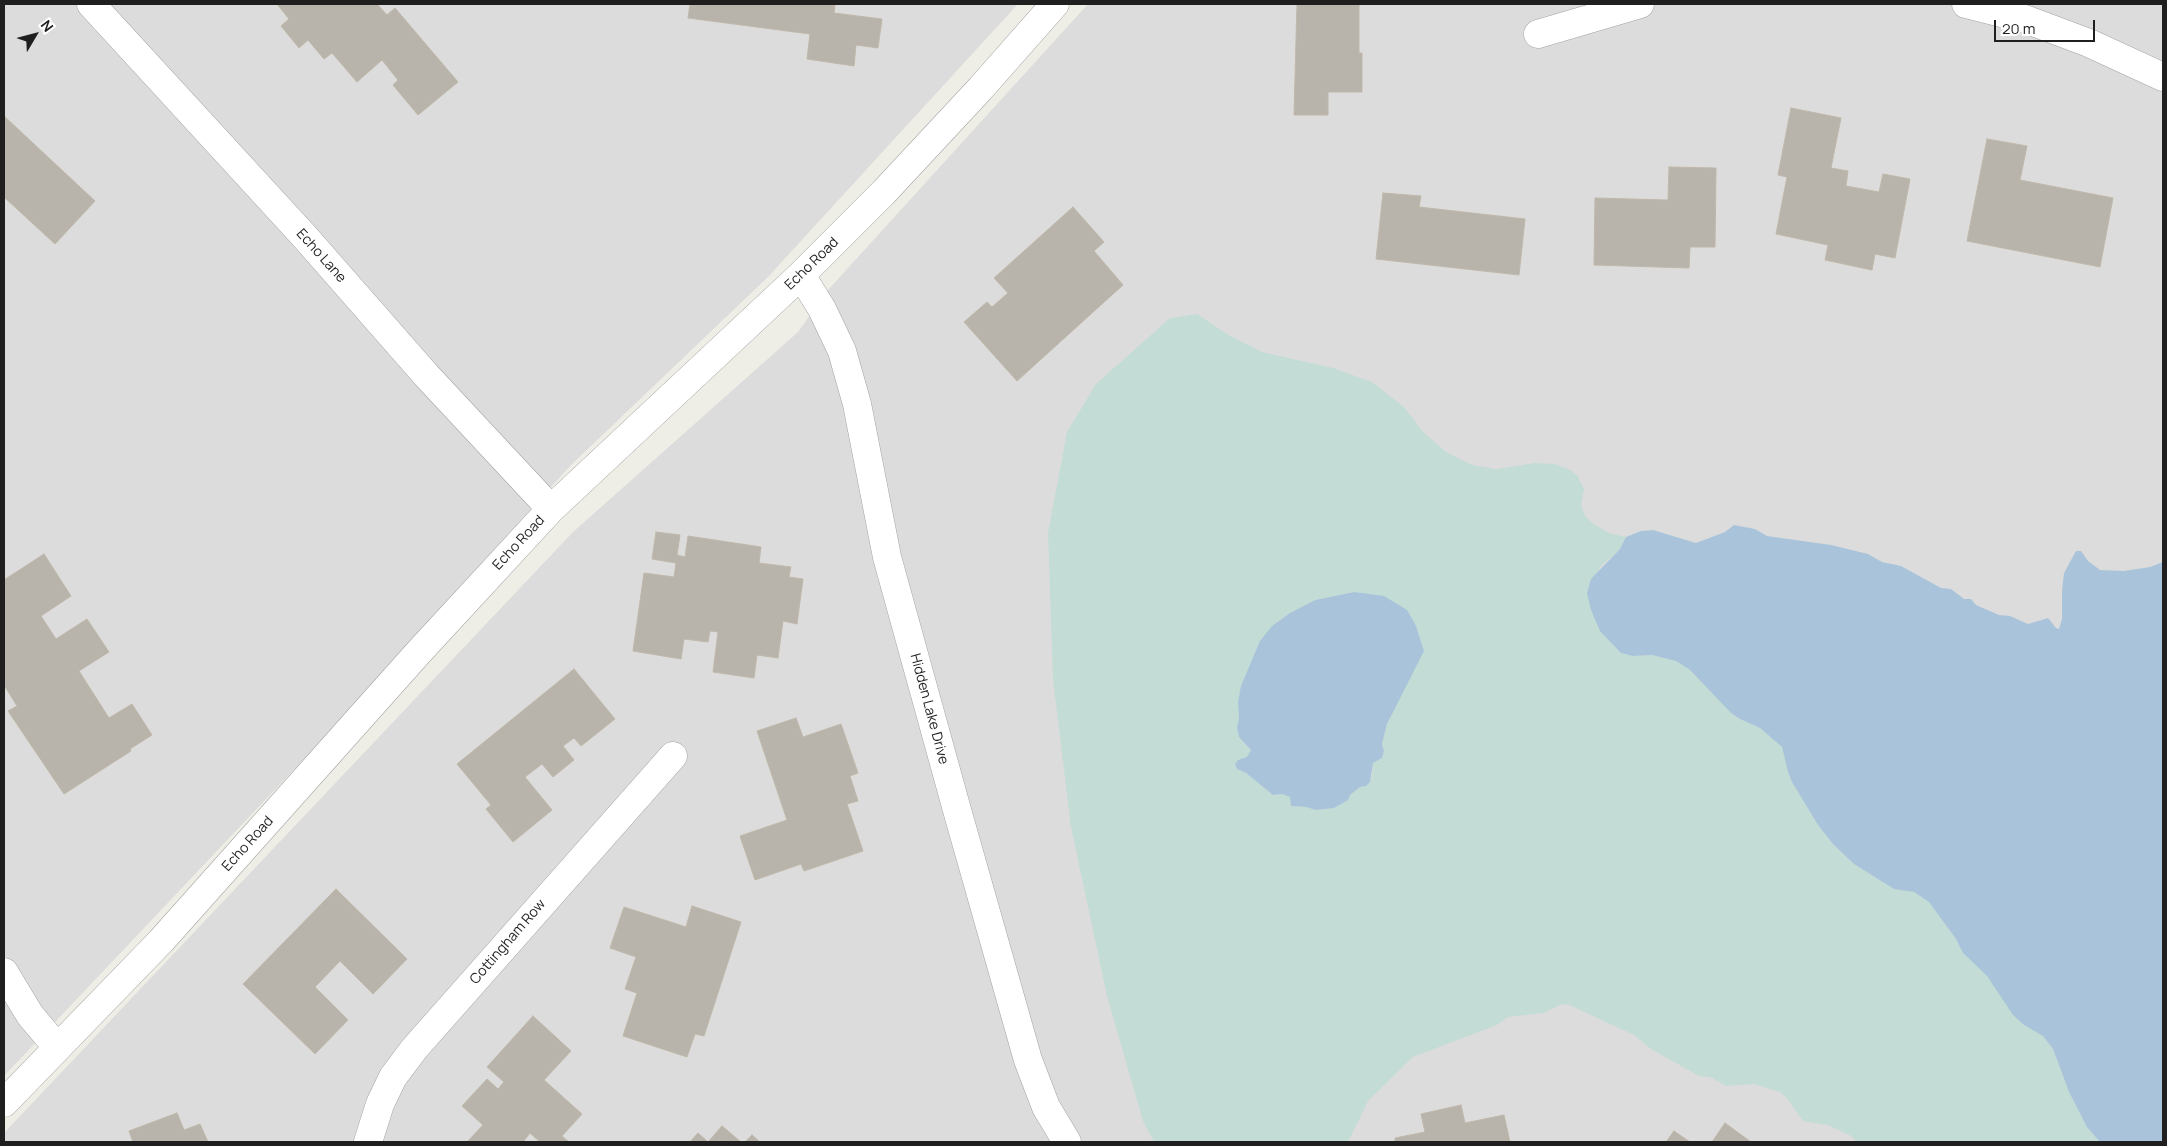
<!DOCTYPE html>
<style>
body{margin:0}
#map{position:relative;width:2167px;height:1146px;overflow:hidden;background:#efeee6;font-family:Manrope,sans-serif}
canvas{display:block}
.frame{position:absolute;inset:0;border:5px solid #1f1f1f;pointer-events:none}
.north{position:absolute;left:10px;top:10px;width:50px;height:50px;-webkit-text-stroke:4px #fff;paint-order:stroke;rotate:53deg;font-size:14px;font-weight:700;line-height:20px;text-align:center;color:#1f1f1f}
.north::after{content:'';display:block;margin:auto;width:18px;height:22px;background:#1f1f1f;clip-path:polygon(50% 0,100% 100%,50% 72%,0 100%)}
.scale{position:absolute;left:1994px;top:20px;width:101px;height:22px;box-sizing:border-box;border:2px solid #1f1f1f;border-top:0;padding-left:6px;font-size:15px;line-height:18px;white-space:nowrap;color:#1f1f1f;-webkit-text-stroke:4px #fff;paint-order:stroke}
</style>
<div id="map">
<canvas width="2167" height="1146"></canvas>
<div class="frame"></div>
<div class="north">N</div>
<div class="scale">20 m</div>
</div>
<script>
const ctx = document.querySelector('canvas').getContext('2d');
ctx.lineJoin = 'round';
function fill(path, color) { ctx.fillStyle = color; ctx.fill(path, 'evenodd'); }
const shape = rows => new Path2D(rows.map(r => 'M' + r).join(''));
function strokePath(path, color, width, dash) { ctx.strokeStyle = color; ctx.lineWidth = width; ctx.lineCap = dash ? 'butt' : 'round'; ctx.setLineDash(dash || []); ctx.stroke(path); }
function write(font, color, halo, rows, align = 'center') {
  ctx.font = font + ' Manrope,sans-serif'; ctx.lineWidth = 5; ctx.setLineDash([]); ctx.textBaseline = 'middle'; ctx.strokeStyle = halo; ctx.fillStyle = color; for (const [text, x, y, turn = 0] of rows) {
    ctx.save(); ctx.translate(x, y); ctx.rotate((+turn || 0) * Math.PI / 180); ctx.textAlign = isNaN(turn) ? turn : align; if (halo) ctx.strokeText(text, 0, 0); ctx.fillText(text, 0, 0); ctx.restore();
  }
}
const residential = shape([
 [4,4,1018,4,768,277,571,465,339,722,4,1076],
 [1088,4,2163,4,2163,1142,4,1142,4,1133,573,532,798,332,828,290]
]);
const wetland = shape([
 [1197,314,1230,336,1262,352,1333,368,1372,382,1404,407,1423,432,1446,452,1472,465,1496,469,1535,463,1555,464,1570,470,1577,475,1584,489,1581,505,1585,516,1595,525,1609,533,1626,537,1620,549,1599,568,1633,656,1652,655,1676,661,1690,670,1731,713,1740,719,1760,728,1782,747,1788,772,1792,782,1818,825,1833,844,1854,864,1894,889,1914,892,1929,902,1956,939,1963,953,1987,976,2024,1025,2043,1036,2053,1049,2069,1092,2087,1127,2100,1142,1857,1142,1851,1136,1828,1125,1803,1121,1787,1098,1780,1092,1754,1084,1726,1086,1710,1077,1699,1076,1651,1049,1634,1035,1567,1004,1560,1005,1543,1013,1508,1017,1497,1025,1413,1057,1368,1101,1348,1142,1154,1142,1143,1121,1107,996,1071,827,1053,680,1048,533,1067,432,1096,384,1170,318],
 [1354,592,1395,707,1387,724,1382,744,1384,751,1373,763,1372,776,1366,786,1360,787,1334,808,1316,810,1306,807,1291,806,1291,797,1282,794,1273,795,1246,773,1237,769,1238,760,1247,758,1251,750,1239,737,1237,728,1239,718,1272,626,1290,613,1315,600]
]);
const water = shape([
 [1734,525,1755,529,1767,536,1831,545,1868,554,1882,562,1901,566,1941,588,1951,589,1964,599,1971,599,1976,605,1999,615,2010,616,2028,624,2048,618,2056,628,2059,629,2062,619,2062,590,2064,573,2076,551,2081,551,2088,561,2100,570,2124,571,2150,567,2163,562,2163,1142,2100,1142,2087,1127,2069,1092,2053,1049,2043,1036,2024,1025,2013,1015,1987,976,1963,953,1956,939,1929,902,1914,892,1894,889,1854,864,1833,844,1818,825,1792,782,1788,772,1782,747,1760,728,1740,719,1731,713,1690,670,1676,661,1652,655,1633,656,1621,653,1600,631,1591,610,1587,593,1591,579,1620,549,1626,537,1641,531,1653,530,1696,543,1725,532],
 [1354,592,1384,596,1407,610,1416,626,1424,651,1387,724,1382,744,1384,751,1382,758,1373,763,1370,782,1366,786,1360,787,1350,795,1348,800,1334,808,1316,810,1306,807,1291,806,1290,797,1282,794,1273,795,1246,773,1237,769,1235,764,1238,760,1247,757,1251,750,1239,737,1237,728,1239,718,1238,702,1241,686,1260,641,1272,626,1290,613,1315,600]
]);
const building = shape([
 [277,4,377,4,387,15,395,8,458,82,418,115,393,85,398,80,382,60,357,82,332,53,324,59,308,40,299,48,281,26,289,19,277,4],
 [690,4,835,4,834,13,882,19,878,48,856,45,854,66,807,59,810,34,688,18,690,4],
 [1297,4,1359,4,1359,53,1362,53,1362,92,1328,92,1328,115,1294,115,1297,4],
 [1791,108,1841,118,1831,168,1848,171,1846,186,1879,192,1883,174,1910,179,1895,258,1875,254,1872,270,1825,260,1828,245,1776,234,1787,177,1778,175,1791,108],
 [4,116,95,201,55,244,4,197,4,116],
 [1987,139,2027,146,2020,180,2113,198,2100,267,1967,241,1987,139],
 [1669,167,1716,168,1715,247,1690,247,1689,268,1594,265,1595,198,1668,200,1669,167],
 [1383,193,1421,196,1419,207,1525,219,1519,275,1376,259,1383,193],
 [1073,207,1104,242,1094,251,1123,285,1017,381,964,322,987,302,992,307,1008,293,994,278,1073,207],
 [656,532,680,535,677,555,685,557,688,536,761,547,759,563,791,567,789,577,803,579,797,624,783,621,778,658,757,655,754,678,713,672,718,632,710,631,708,642,684,639,681,659,633,651,644,573,674,577,676,563,652,559,656,532],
 [44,554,71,596,41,616,56,639,87,619,109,652,79,671,109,718,132,704,152,735,130,749,131,751,64,794,8,711,17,706,4,685,4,580,44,554],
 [574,669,615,719,581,746,574,738,563,746,574,760,553,777,542,764,525,777,552,810,513,842,486,809,491,805,457,764,574,669],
 [796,718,803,737,841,724,858,773,850,776,858,801,847,804,863,851,804,871,801,864,755,880,740,836,787,820,757,731,796,718],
 [336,889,407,959,373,994,340,961,315,987,348,1020,315,1054,243,984,336,889],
 [692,906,741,922,704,1036,695,1034,687,1057,623,1036,637,993,625,989,636,957,610,948,624,907,686,927,692,906],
 [533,1016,571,1051,544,1080,582,1114,562,1136,569,1142,540,1142,530,1133,523,1142,467,1142,483,1125,462,1106,487,1079,498,1089,504,1082,487,1067,533,1016],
 [1461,1105,1465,1123,1504,1115,1510,1142,1395,1142,1395,1138,1425,1132,1421,1114,1461,1105],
 [177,1113,184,1130,200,1124,208,1142,133,1142,129,1131,177,1113],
 [1725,1123,1751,1142,1712,1142,1725,1123],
 [722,1126,741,1142,690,1142,698,1133,708,1142,722,1126],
 [1674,1131,1690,1142,1666,1142,1674,1131],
 [752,1135,760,1142,745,1142,752,1135]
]);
const minor = shape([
 [91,4,305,237,426,375,551,509],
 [1966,4,2025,19,2089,43,2163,77],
 [1538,34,1640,4],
 [801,275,822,309,842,351,857,404,887,557,957,810,1028,1060,1046,1107,1067,1142],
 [4,972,30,1015,57,1047],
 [4,1103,161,941,418,653,551,509,801,275,884,192,980,89,1055,4],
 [368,1142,380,1104,393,1077,414,1049,673,756]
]);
const streetNames = [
 ["Echo Lane",321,256,48],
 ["Echo Road",812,264,-44],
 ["Echo Road",519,543,-47],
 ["Hidden Lake Drive",929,709,75],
 ["Echo Road",248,844,-48],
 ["Cottingham Row",508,942,-49]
];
fill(residential, '#dddcdc');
fill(wetland, '#c4dcd6');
fill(water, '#a9c4da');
fill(building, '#b8b4ac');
strokePath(building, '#c0b8a9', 1);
strokePath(minor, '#a3a3a3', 29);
strokePath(minor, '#fff', 28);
write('14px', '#1f1f1f', '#fff', streetNames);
</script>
